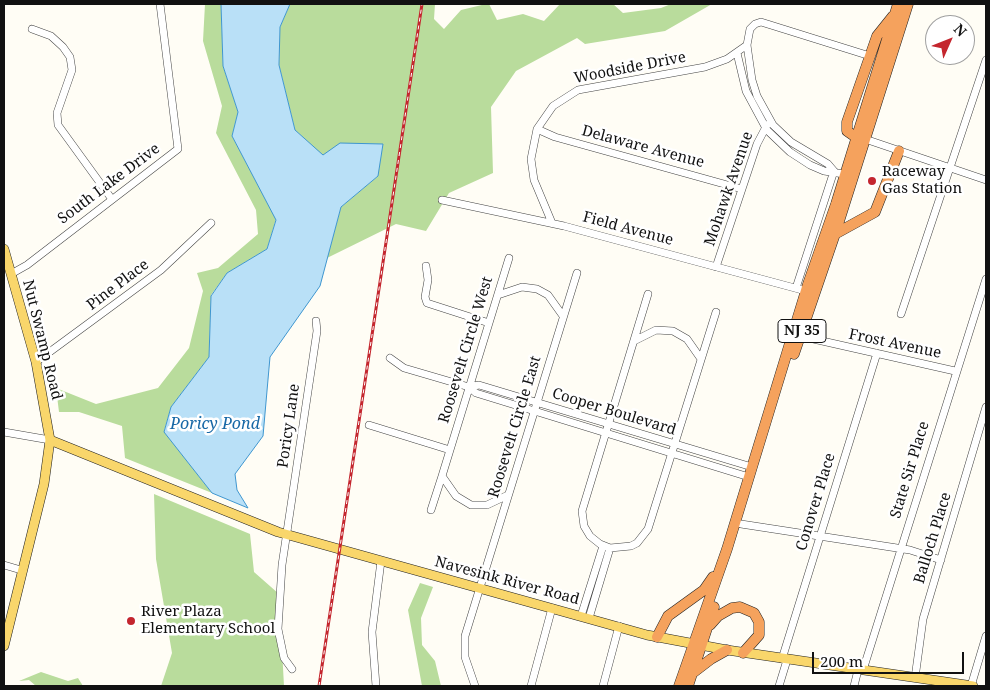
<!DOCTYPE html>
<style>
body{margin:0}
#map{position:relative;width:990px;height:690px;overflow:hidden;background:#fffdf5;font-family:"Noto Serif",serif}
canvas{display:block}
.frame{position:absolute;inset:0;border:5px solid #111;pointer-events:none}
.north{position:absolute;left:925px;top:15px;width:50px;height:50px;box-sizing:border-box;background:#fff;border:1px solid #a0a0a0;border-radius:50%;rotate:46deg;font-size:14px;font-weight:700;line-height:20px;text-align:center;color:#111}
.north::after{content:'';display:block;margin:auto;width:18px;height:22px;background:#c4262e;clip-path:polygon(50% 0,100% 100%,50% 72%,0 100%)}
.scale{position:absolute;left:812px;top:652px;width:152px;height:22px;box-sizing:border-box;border:2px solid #111;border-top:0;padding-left:6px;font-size:15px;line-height:18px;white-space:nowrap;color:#111;-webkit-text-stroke:4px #fff;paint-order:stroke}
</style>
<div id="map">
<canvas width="990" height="690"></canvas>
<div class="frame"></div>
<div class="north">N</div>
<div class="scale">200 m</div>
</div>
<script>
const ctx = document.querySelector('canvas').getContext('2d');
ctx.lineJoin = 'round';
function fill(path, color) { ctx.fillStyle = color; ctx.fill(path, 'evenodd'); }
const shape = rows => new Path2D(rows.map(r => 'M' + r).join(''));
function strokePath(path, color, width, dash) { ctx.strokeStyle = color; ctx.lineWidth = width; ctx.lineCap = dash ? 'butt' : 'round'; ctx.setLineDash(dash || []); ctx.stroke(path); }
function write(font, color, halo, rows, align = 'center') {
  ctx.font = font + ' "Noto Serif",serif'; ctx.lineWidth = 5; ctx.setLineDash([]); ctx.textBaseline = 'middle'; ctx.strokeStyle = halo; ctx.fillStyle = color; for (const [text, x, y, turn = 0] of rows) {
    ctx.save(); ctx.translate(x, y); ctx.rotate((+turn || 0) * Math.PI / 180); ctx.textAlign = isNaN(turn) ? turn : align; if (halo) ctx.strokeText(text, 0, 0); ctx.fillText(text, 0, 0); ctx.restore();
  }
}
const forest = shape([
 [205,4,221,4,223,66,238,112,232,136,276,219,267,249,227,273,211,295,209,357,171,407,164,431,212,493,125,458,122,426,79,412,59,412,56,388,96,404,158,388,189,348,203,291,197,273,218,268,258,234,256,210,216,133,222,106,203,41],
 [290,4,435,4,434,19,444,29,461,10,486,4,489,4,497,20,523,14,544,21,560,4,613,4,623,13,661,8,671,4,712,4,665,31,585,44,577,38,516,71,491,107,493,173,449,193,426,231,396,224,327,258,341,207,378,176,323,156,295,130,279,65,280,27],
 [154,494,250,534,254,572,279,594,284,686,161,686,172,653,156,559],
 [420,583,433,587,421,618,422,645,435,661,441,686,422,686,408,610],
 [41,672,68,681,78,678,83,686,36,686,29,680,19,681]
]);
const water = shape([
 [221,4,290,4,280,27,279,65,295,130,323,155,340,143,383,144,378,176,341,207,320,286,270,357,263,436,235,474,237,490,248,508,212,493,164,432,171,407,209,357,211,296,227,273,267,249,276,220,232,136,238,112,223,66,221,4]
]);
const minor = shape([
 [32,29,51,36,63,47,70,57,72,70,57,113,58,125,111,198],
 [737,53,746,91,767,130,790,152,810,165,824,171,844,174],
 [537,129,555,137,742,189],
 [862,138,986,180],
 [834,171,828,164,791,142,773,125,757,96,752,80,747,45,750,29,755,24,761,22,870,56],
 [442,200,564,226,806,291],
 [552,223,534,180,531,159,537,129,553,106,578,90,705,67,727,59,747,45],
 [426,266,428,280,425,297,427,303,489,323],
 [716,267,757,144,767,125],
 [11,274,27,265,178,149,160,4],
 [796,288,834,171],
 [648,294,582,511,584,526,590,536,600,544,610,548,631,546,637,543,648,529,716,312],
 [498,295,522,287,537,289,548,295,563,316],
 [901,314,986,60],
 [800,336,955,371],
 [636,340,656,330,673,331,687,339,701,359],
 [390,358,404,368,469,387,476,393,749,477],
 [36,362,161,270,211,223],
 [469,387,479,385,752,467],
 [369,425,450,450],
 [4,432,50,440],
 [508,495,487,505,471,505,456,496,442,476,509,258],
 [431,510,442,476],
 [741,524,910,550,941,560],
 [4,565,21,570],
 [581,616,603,546],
 [589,618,610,548],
 [782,659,877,353],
 [292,669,284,658,278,629,282,565,317,331,316,321],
 [863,670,986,279],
 [915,678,923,619,986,407],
 [376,686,372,632,381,561],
 [475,686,465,657,465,636,577,273],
 [531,686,552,608],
 [603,686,619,626],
 [779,686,787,660],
 [854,686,858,670],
 [971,686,986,636]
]);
const major = shape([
 [4,249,36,362,50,440,44,484,4,646],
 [50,440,278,532,647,635,727,650,973,686]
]);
const highway = shape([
 [857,138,847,131,847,122,877,36,893,16],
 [835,234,875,212,899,151],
 [794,354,835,234,908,4],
 [710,625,718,616,732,608,740,607,754,613,759,622,759,635,743,653],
 [657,637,668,616,704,590,713,577],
 [694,672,711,659,727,650],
 [679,686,727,549,808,284,836,204,898,4],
 [688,686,714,607]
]);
const rail = shape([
 [319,686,422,4]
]);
const markers = [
 [872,181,5,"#c4262e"],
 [131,621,5,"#c4262e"]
];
const shields = [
 [802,331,48]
];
const shieldNames = [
 ["NJ 35",802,331]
];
const streetNames = [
 ["Woodside Drive",630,68,-11],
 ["Delaware Avenue",643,147,15],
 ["South Lake Drive",109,184,-37],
 ["Mohawk Avenue",729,189,-71],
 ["Field Avenue",628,229,15],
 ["Pine Place",118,285,-37],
 ["Nut Swamp Road",42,340,76],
 ["Frost Avenue",895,344,12],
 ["Roosevelt Circle West",466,350,-73],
 ["Cooper Boulevard",614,412,17],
 ["Poricy Lane",289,426,-82],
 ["Roosevelt Circle East",515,427,-73],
 ["State Sir Place",910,470,-73],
 ["Conover Place",816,502,-73],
 ["Balloch Place",933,538,-73],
 ["Navesink River Road",507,581,15]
];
const poiNames = [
 ["Raceway",882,172],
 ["Gas Station",882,189],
 ["River Plaza",141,612],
 ["Elementary School",141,629]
];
const waterNames = [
 ["Poricy Pond",215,424]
];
fill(forest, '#b9dc9c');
fill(water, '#b9e0f7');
strokePath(water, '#3f96cf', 1);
strokePath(minor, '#444', 8);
strokePath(major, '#222', 10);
strokePath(highway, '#222', 11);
strokePath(minor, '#fff', 7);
strokePath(major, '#f9d66b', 9);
strokePath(highway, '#f5a25d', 10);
strokePath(rail, '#c4262e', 3);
strokePath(rail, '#fff', 1, [4]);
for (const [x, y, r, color] of markers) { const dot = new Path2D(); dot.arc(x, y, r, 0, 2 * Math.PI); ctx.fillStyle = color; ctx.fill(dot); strokePath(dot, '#fff', 2); }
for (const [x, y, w] of shields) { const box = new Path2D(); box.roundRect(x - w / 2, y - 11.5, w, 23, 4); ctx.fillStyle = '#fff'; ctx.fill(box); strokePath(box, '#111', 1); }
write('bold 14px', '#111', null, shieldNames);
write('15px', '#111', '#fff', streetNames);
write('15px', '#111', '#fff', poiNames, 'left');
write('italic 16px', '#1768a6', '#fff', waterNames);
</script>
